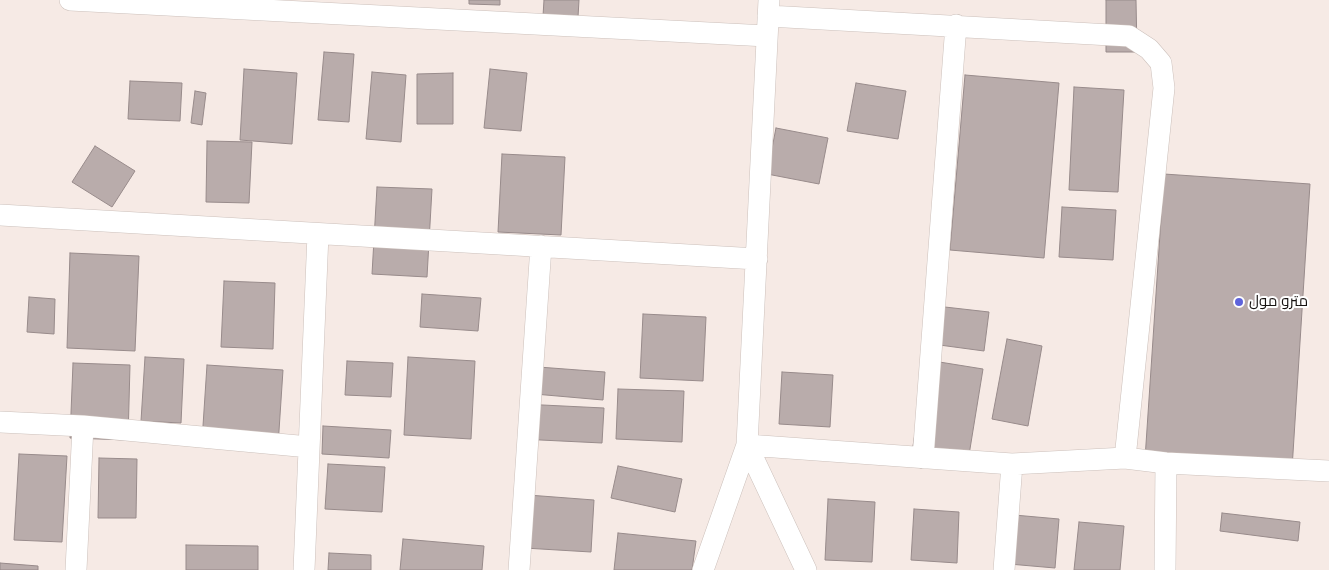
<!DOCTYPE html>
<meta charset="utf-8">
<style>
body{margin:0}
canvas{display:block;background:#f6eae5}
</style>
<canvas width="1329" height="570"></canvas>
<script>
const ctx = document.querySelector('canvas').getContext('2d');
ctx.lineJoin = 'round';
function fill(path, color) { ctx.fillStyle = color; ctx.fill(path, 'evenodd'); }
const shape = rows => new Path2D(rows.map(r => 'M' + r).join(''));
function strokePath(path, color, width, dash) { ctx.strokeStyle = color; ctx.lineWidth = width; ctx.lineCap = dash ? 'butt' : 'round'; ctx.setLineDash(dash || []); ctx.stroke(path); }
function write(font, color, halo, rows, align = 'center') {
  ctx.font = font + ' "PT Sans",Cairo,sans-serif'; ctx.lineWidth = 4; ctx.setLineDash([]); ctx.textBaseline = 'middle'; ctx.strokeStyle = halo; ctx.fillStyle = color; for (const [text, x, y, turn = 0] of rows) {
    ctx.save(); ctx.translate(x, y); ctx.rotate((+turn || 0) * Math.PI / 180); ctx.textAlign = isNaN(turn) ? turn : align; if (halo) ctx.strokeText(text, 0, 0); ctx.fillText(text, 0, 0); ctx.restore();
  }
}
const building = shape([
 [469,0,500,0,500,5,469,4,469,0],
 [544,0,579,0,578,17,543,16,544,0],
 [1106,0,1136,0,1137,52,1106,52,1106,0],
 [324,52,354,54,349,122,318,120,324,52],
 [244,69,297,73,292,144,240,140,244,69],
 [490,69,527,73,521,131,484,128,490,69],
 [372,72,406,75,401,142,366,139,372,72],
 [453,73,453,124,417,124,417,74,453,73],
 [965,75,1059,83,1044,258,950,250,965,75],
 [130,81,182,83,180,121,128,119,130,81],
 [856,83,906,91,898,139,847,131,856,83],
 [1074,87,1124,90,1118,192,1069,190,1074,87],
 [195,91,206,93,202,125,191,123,195,91],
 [776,128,828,138,819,184,767,174,776,128],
 [207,141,252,142,249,203,206,202,207,141],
 [95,146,135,171,112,207,72,182,95,146],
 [502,154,565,157,561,235,498,232,502,154],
 [1164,174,1310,184,1292,469,1145,459,1164,174],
 [377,187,432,189,427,277,372,274,377,187],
 [1062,207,1116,210,1113,260,1059,257,1062,207],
 [70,253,139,256,135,351,67,348,70,253],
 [224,281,275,283,273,349,221,347,224,281],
 [422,294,481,298,478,331,420,327,422,294],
 [29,297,55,299,54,334,27,332,29,297],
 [936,306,989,312,984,351,932,344,936,306],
 [643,314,706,317,703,381,640,378,643,314],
 [1007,339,1042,346,1028,426,992,419,1007,339],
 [145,357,184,359,181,423,141,421,145,357],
 [408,357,475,361,471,439,404,435,408,357],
 [927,360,983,369,969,455,913,446,927,360],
 [347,361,393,363,391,397,345,395,347,361],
 [73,363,130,365,128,440,70,438,73,363],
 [207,365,283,370,278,446,202,441,207,365],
 [525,366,605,372,603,400,523,393,525,366],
 [782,372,833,375,830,427,779,424,782,372],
 [618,389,684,391,682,442,616,439,618,389],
 [522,404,604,408,602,443,520,439,522,404],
 [323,426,391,430,389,458,322,454,323,426],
 [19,454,67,456,62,542,14,540,19,454],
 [99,458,137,459,136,518,98,518,99,458],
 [328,464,385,467,382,512,325,509,328,464],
 [618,466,682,479,675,512,611,498,618,466],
 [528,495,594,500,591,552,524,548,528,495],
 [828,499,875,502,872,562,825,560,828,499],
 [914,509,959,512,957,563,911,560,914,509],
 [1222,513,1300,522,1298,541,1220,531,1222,513],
 [1014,515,1059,519,1055,568,1009,564,1014,515],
 [1079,522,1124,526,1120,570,1074,570,1079,522],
 [618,533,696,541,692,570,614,570,618,533],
 [403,539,484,546,482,570,400,570,403,539],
 [186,545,258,546,258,570,186,570,186,545],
 [329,553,371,555,371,570,328,570,329,553],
 [0,563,38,566,38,570,0,570,0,563]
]);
const street = shape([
 [70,0,767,36],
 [768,16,1129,36,1149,49,1161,63,1164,88,1125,458],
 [0,215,757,259],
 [0,422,83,426,309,447],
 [747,445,1012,464,1125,458,1166,463,1329,471],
 [747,445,806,570],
 [923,458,956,25],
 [76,570,83,426],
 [304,570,318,234],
 [519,570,541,246],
 [703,570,747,445,769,0],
 [1004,570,1012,464],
 [1165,570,1166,463]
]);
const markers = [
 [1239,302,5,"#5e63db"]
];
const poiNames = [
 ["مترو مول",1249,302]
];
fill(building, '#b9acab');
strokePath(building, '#988b8b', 1);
strokePath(street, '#ccc0bb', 22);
strokePath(street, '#fff', 21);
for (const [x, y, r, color] of markers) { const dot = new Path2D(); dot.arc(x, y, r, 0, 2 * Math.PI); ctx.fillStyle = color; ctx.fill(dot); strokePath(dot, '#fff', 2); }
write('15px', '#171311', '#fff', poiNames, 'left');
</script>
